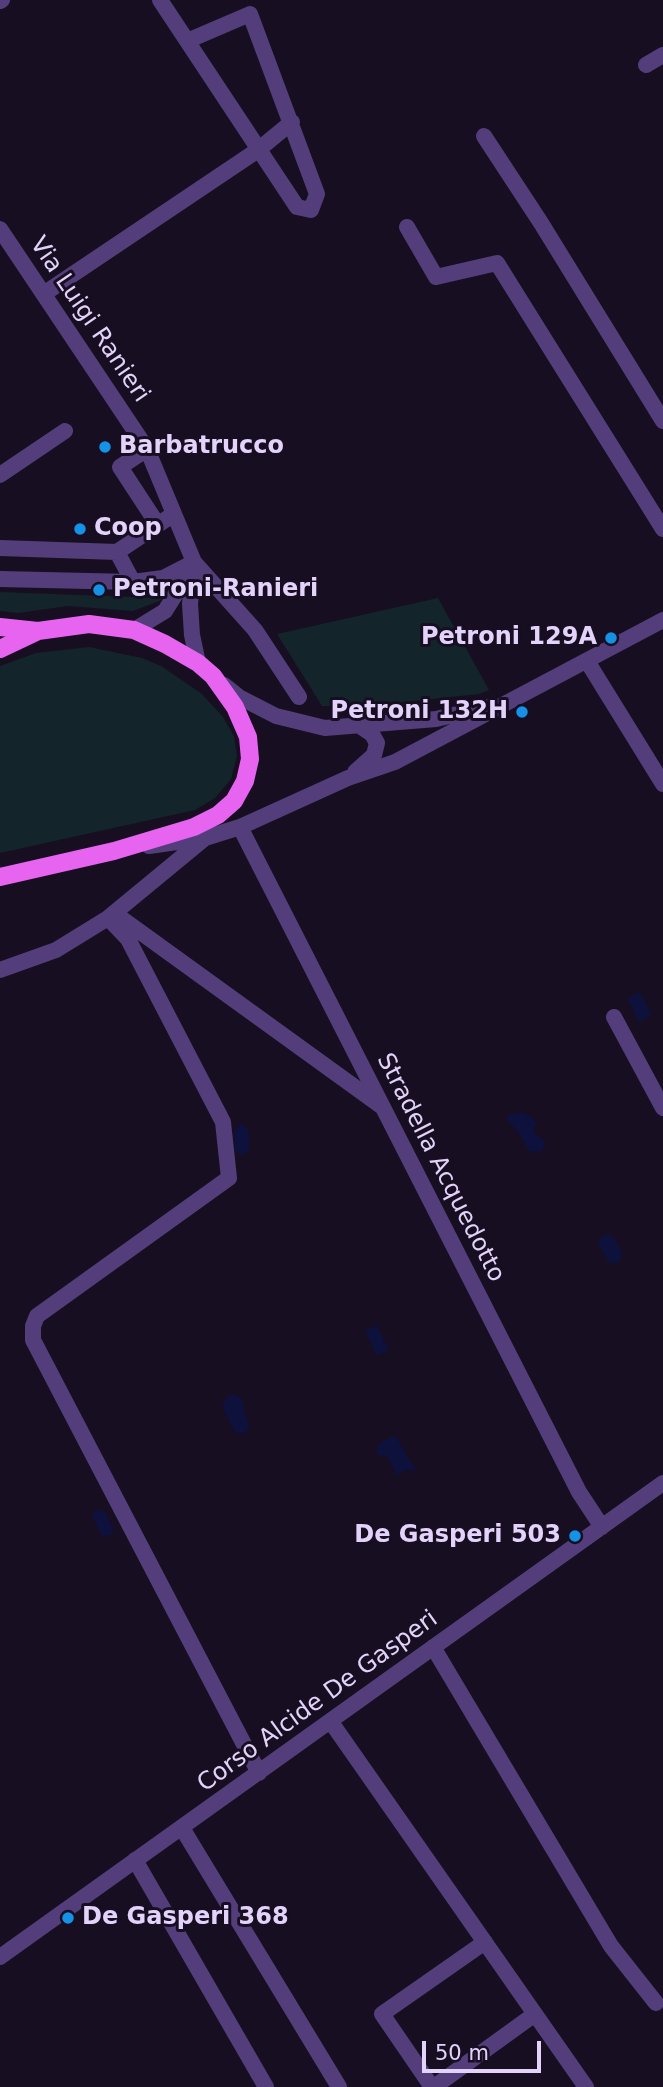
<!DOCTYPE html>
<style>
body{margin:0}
#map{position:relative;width:663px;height:2087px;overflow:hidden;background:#170f21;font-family:"DejaVu Sans",sans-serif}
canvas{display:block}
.scale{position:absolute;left:422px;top:2041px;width:119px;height:32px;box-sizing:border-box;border:4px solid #e3d3fb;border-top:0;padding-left:9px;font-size:21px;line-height:24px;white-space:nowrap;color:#e3d3fb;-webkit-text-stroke:5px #170f21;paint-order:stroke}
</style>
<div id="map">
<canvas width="663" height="2087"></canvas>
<div class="scale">50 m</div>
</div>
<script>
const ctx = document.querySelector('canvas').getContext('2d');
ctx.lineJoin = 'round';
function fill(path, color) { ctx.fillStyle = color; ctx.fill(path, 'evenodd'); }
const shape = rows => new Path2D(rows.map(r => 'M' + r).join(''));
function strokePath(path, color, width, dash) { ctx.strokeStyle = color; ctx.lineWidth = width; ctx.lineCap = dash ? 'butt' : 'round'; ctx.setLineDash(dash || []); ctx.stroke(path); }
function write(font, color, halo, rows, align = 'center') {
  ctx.font = font + ' "DejaVu Sans",sans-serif'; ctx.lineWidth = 6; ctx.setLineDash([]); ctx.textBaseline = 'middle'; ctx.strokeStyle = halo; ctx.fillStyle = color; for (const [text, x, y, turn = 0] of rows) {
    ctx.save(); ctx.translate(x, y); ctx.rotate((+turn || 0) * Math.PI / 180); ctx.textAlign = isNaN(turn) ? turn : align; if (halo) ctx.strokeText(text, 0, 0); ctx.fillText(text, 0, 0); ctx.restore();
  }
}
const green = shape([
 [0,592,159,598,162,600,133,611,68,606,18,613,0,611],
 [438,598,489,690,479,694,366,706,322,706,277,634],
 [89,647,142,658,161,666,202,694,223,717,234,736,237,756,231,779,215,798,195,810,0,853,0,666,36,653]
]);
const water = shape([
 [640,992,652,1015,639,1022,627,998],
 [519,1112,529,1115,537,1123,533,1132,546,1141,541,1152,529,1151,517,1130,507,1120,508,1115],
 [243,1124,249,1132,250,1149,242,1155,235,1151,234,1134,236,1127],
 [608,1234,614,1237,622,1253,620,1261,614,1264,608,1261,598,1244,601,1236],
 [377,1325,389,1350,377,1356,365,1331],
 [235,1394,243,1400,244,1412,250,1426,244,1434,235,1432,222,1407,227,1397],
 [395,1435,410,1461,417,1471,406,1470,397,1475,387,1456,377,1455,378,1444],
 [96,1510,105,1512,114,1530,111,1535,102,1536,92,1516]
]);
const minor = shape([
 [160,0,297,207,311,210,317,194,250,14,187,41],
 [0,1,2,0],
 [646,65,663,55],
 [484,136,541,223,663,421],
 [407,227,436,277,497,263,663,529],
 [0,229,147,449,194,562,255,630,299,697],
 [45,293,258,150,292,122],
 [147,449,120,467,158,525],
 [0,475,65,431],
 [0,548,117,552,174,514],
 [117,552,133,582],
 [194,562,190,604,192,635,198,663],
 [0,579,133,582,163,578,194,562],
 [134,630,165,611,190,571],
 [587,661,663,784],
 [224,685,239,697,276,716,325,728,436,719,487,707],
 [355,772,374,755,377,743,372,734,360,726],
 [240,827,579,1492,602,1527],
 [149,846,205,838,240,827,348,778,395,762,663,620],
 [114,913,381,1106],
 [108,918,128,939,223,1122,229,1178,37,1316,33,1326,33,1340,259,1773],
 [0,970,56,950,108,918,205,838],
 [614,1017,663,1108],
 [433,1647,611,1946,656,2003],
 [331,1722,586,2087],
 [182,1828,339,2087],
 [135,1860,266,2087],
 [0,1957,663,1483],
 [432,2087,382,2014,485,1942],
 [434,2087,535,2014]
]);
const major = shape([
 [0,627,38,631,89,624,134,630,165,644,198,663,213,676,235,707,248,737,250,759,245,781,234,801,218,815,194,827,114,851,0,877],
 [0,649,38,631]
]);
const markers = [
 [105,447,7,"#1592e5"],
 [80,529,7,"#1592e5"],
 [99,590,7,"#1592e5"],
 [611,638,7,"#1592e5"],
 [522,712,7,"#1592e5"],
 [575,1536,7,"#1592e5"],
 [68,1918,7,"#1592e5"]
];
const streetNames = [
 ["Via Luigi Ranieri",89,320,56],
 ["Stradella Acquedotto",440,1168,63],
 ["Corso Alcide De Gasperi",318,1702,-36]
];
const poiNames = [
 ["Barbatrucco",119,447],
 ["Coop",94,529],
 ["Petroni-Ranieri",113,590],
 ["Petroni 129A",597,638,"right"],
 ["Petroni 132H",508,712,"right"],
 ["De Gasperi 503",561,1536,"right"],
 ["De Gasperi 368",82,1918]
];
fill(green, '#13242a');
fill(water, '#0e113b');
strokePath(minor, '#533e7b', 16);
strokePath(major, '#e764f1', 18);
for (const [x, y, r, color] of markers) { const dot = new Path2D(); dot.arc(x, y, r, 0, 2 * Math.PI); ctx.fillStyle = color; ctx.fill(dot); strokePath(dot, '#170f21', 2.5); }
write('24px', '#e3d3fb', '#170f21', streetNames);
write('bold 24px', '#e3d3fb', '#170f21', poiNames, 'left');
</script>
